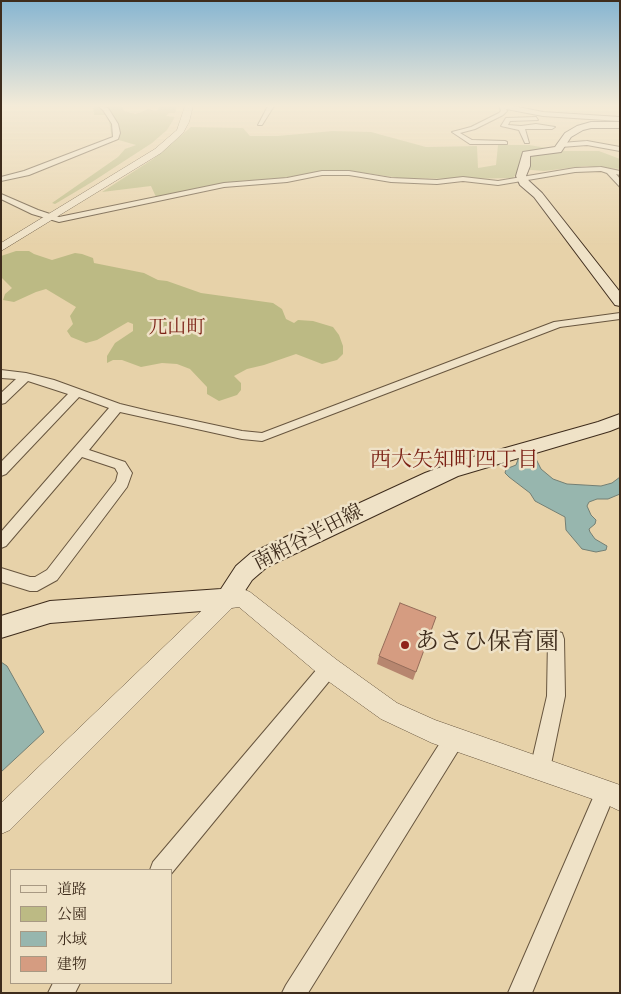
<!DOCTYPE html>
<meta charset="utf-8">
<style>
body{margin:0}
#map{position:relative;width:621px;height:994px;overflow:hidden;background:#e7d2a9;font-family:Vollkorn,"Noto Serif JP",serif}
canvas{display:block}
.frame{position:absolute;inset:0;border:2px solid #3e2c1c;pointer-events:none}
.legend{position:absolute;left:10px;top:869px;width:162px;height:115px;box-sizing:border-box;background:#efe2c7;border:1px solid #a89983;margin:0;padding:6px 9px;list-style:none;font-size:15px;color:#3e2c1c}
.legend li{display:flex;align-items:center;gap:10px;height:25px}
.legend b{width:25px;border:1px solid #a89983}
</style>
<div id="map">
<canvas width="621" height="994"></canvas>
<div class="frame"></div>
<ul class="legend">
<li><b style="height:6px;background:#efe2c7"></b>道路</li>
<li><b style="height:14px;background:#bcba84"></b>公園</li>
<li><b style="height:14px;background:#97b6ae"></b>水域</li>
<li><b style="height:14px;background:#d59c81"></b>建物</li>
</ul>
</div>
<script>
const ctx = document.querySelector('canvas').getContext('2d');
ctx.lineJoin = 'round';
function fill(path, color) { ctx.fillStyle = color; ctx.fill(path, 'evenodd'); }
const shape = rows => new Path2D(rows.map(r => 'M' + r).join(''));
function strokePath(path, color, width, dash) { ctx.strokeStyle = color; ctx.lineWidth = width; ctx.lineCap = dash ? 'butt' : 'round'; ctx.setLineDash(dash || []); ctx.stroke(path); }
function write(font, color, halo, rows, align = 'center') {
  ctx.font = font + ' Vollkorn,"Noto Serif JP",serif'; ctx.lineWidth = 5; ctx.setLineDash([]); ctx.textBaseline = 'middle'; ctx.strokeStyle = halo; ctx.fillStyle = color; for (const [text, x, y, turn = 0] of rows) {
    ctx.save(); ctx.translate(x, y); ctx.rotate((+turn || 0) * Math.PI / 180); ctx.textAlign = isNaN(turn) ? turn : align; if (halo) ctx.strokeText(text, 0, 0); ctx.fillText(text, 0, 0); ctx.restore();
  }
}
const green = shape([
 [93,106,122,106,124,111,136,114,148,109,155,111,158,110,159,106,176,106,176,109,175,113,169,113,166,116,175,117,167,130,152,143,92,182,55,204,52,203,118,157,125,149,136,145,112,138,108,115,94,115],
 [191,127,243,128,250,136,277,136,333,131,371,132,426,147,477,146,478,168,496,165,498,145,529,145,566,151,599,151,620,159,620,169,586,166,544,171,520,169,513,178,464,179,400,178,350,171,333,171,282,178,239,181,156,197,151,186,102,192,153,159],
 [16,251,29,251,34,254,52,260,75,253,82,254,93,258,94,263,144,273,158,280,167,281,201,293,273,303,282,309,286,319,294,323,298,320,313,321,333,327,339,335,343,346,343,354,337,360,322,364,296,354,264,365,247,369,234,376,241,383,241,390,237,395,219,401,207,394,207,387,190,369,177,364,162,363,141,367,122,360,113,360,107,363,107,356,115,343,133,331,133,324,128,322,97,340,86,343,71,337,67,331,73,324,70,316,76,307,46,289,36,292,14,302,3,300,5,294,12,288,1,277,1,256]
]);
const water = shape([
 [519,457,536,459,541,469,553,479,567,484,601,486,612,483,620,477,620,494,608,499,597,499,589,502,587,506,591,515,596,520,595,524,589,529,590,532,595,539,607,546,606,550,596,552,582,549,566,530,565,517,535,501,530,493,509,477,505,473,506,469,516,465,519,457],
 [1,662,7,666,44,732,1,772,1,662]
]);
const minor = shape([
 [98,106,108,108,118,124,120,133,118,139,29,175,1,181,1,177,24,171,113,137,112,124,103,110,98,106],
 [268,106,274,106,262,125,258,125,268,106],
 [499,106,513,106,543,112,620,117,620,121,543,116,506,109,507,111,503,115,475,129,460,133,472,140,505,141,507,142,507,144,470,144,452,132,471,127,499,113,501,111,499,106],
 [536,117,538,120,510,121,508,125,521,126,536,124,555,127,552,129,525,129,529,143,525,143,519,130,501,126,506,118,536,117],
 [587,141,620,147,620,151,587,145,561,147,558,145,561,143,587,141],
 [601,167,620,171,620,175,616,174,620,179,620,187,607,173,601,171,575,172,498,185,463,181,437,184,391,182,349,175,322,175,287,182,224,187,59,222,32,214,1,199,1,194,38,210,59,217,224,183,287,178,322,171,349,171,391,178,437,180,463,177,498,181,575,168,601,167],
 [620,313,620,319,560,327,262,441,242,439,120,412,89,450,125,462,132,473,127,487,57,580,37,591,30,591,1,582,1,568,30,577,35,577,47,570,116,481,118,473,115,468,82,457,6,546,1,548,1,532,109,408,79,397,6,474,1,476,1,462,68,394,28,381,5,403,1,404,1,393,16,379,1,378,1,370,26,373,54,380,120,404,149,411,242,431,262,433,554,322,620,313],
 [556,631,562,633,564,639,565,696,550,769,547,776,540,779,533,776,530,769,547,696,548,639,550,633,556,631],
 [329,660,335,662,338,668,335,674,171,874,171,870,150,870,153,862,323,662,329,660],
 [454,730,461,732,463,739,461,746,308,993,282,993,286,985,447,732,454,730],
 [606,781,613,784,616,791,532,993,508,993,599,784,606,781],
 [53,983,80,983,75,993,48,993,53,983]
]);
const tertiary = shape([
 [185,106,193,106,189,122,183,133,161,153,1,251,1,243,155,149,177,130,185,106],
 [243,589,250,592,337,660,397,703,435,720,620,785,620,811,601,802,432,743,381,719,321,676,239,607,232,608,10,830,1,834,1,803,220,593,227,590,243,589]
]);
const secondary = shape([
 [591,122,620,122,620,128,591,128,583,130,571,137,561,152,530,156,530,166,526,176,529,181,542,193,620,292,620,306,615,305,534,197,520,185,516,176,523,152,555,147,565,133,577,126,591,122],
 [620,414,620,427,610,431,458,476,267,567,252,580,235,606,227,609,50,623,1,638,1,616,50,601,221,589,236,566,251,553,425,473,452,463,598,422,620,414]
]);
const wall = shape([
 [436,617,413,680,377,664,379,656]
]);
const building = shape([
 [400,603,436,617,416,672,379,656,400,603]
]);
const markers = [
 [405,645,5,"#8f2418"]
];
const farQuarternames = [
 ["兀山町",177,330]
];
const streetNames = [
 ["南粕谷半田線",309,539,-27]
];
const neighbourhoodNames = [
 ["西大矢知町四丁目",454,462]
];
const nearPoinames = [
 ["あさひ保育園",415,645]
];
fill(green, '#bcba84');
fill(water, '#97b6ae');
strokePath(water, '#737f74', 1);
strokePath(minor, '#68563f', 2);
strokePath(tertiary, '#68563f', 1);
strokePath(secondary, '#3e2c1c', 2);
fill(minor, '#efe2c7');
fill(tertiary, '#efe2c7');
fill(secondary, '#efe2c7');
fill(wall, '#b7866f');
fill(building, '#d59c81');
strokePath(building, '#956d5a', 1);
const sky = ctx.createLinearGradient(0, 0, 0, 246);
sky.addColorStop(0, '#87b5d1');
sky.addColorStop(0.43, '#f4ebd8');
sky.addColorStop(1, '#f4ebd800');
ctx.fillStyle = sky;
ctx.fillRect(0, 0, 621, 246);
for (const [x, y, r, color] of markers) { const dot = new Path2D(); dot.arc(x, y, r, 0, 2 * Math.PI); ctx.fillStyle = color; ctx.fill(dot); strokePath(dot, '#efe2c7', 2); }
write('19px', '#7a1f14', '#efe2c7', farQuarternames);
write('20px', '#3e2c1c', '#efe2c7', streetNames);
write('21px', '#7a1f14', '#efe2c7', neighbourhoodNames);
write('24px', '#3e2c1c', '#efe2c7', nearPoinames, 'left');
</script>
